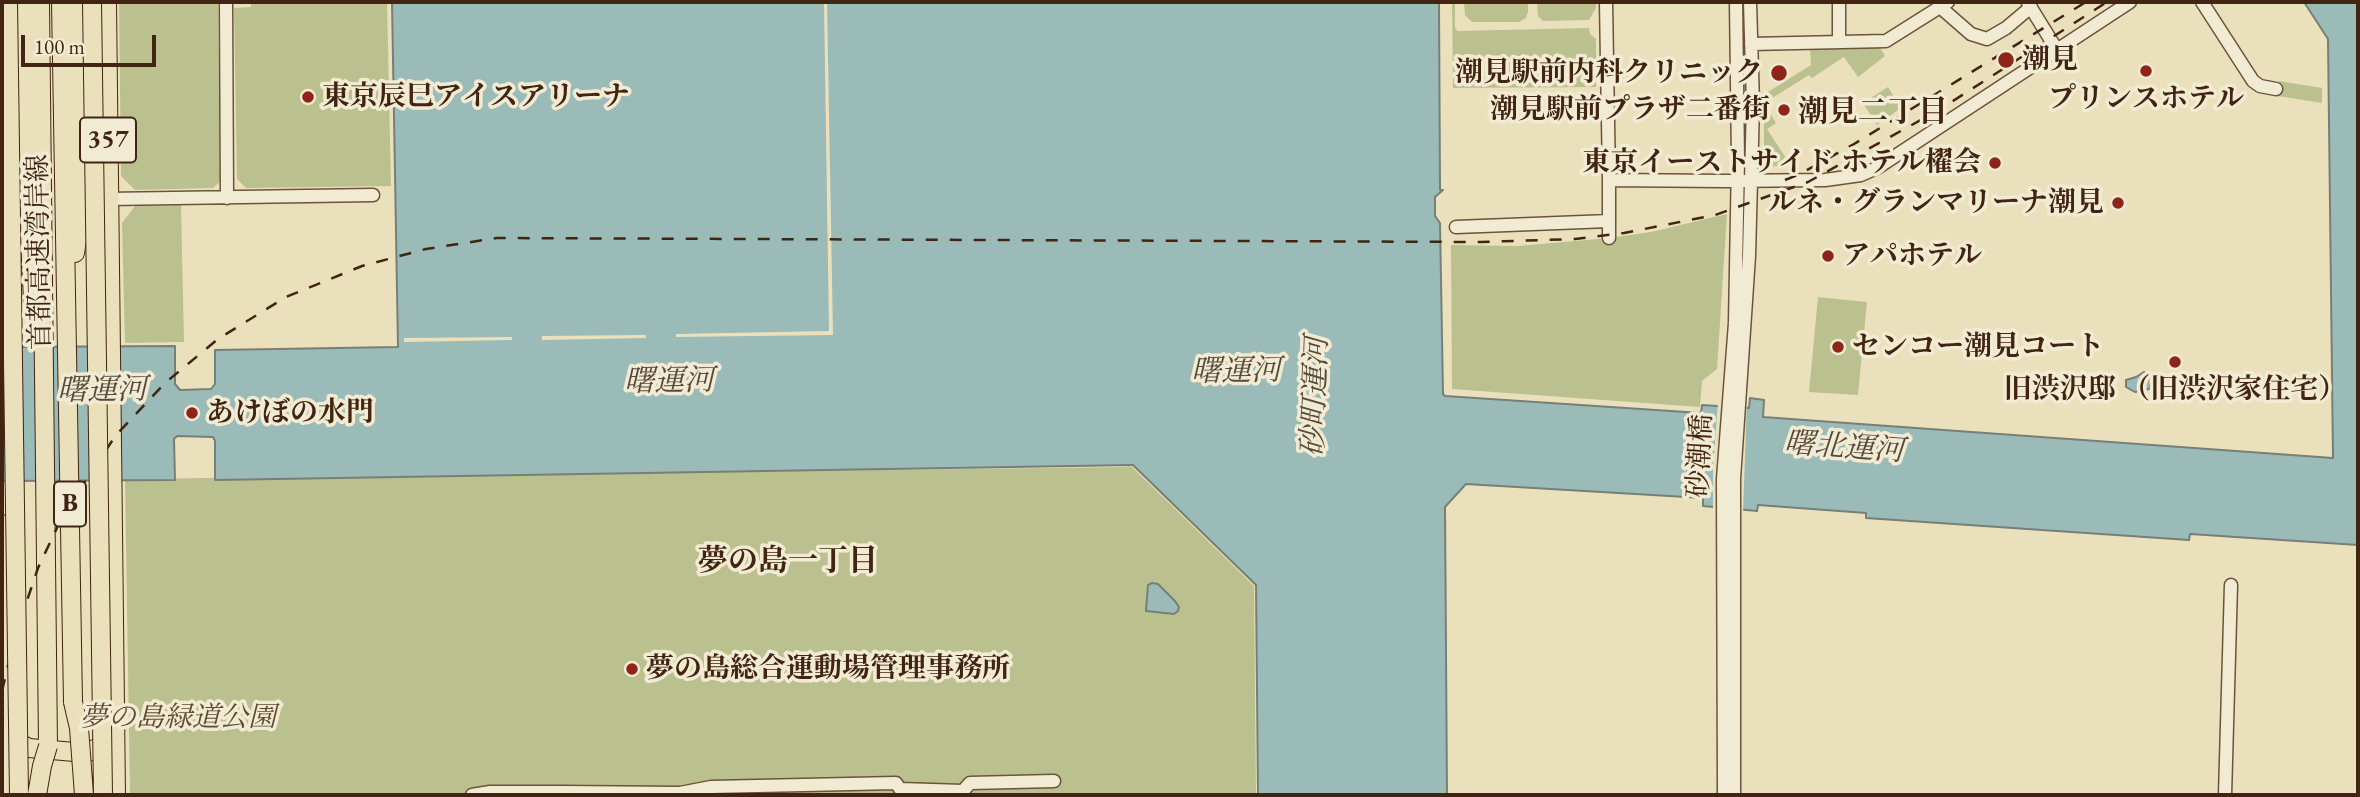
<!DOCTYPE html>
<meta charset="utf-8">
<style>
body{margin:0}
#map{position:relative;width:2360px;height:797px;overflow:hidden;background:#ebe0bc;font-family:"EB Garamond",serif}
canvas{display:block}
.frame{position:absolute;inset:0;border:4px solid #412411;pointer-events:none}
.scale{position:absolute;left:21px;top:35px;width:135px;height:32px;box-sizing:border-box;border:4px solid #412411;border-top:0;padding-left:9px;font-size:21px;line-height:24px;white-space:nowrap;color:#412411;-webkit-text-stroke:5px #f2ebd3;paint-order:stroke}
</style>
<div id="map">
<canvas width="2360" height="797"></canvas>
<div class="frame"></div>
<div class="scale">100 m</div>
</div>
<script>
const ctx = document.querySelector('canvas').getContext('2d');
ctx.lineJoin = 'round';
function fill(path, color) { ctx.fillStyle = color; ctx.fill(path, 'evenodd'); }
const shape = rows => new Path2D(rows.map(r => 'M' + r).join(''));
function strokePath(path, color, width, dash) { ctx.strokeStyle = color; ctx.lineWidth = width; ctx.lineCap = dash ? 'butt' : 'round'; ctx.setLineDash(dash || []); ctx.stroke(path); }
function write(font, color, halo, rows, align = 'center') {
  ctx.font = font + ' "EB Garamond","Noto Serif JP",serif'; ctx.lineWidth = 7; ctx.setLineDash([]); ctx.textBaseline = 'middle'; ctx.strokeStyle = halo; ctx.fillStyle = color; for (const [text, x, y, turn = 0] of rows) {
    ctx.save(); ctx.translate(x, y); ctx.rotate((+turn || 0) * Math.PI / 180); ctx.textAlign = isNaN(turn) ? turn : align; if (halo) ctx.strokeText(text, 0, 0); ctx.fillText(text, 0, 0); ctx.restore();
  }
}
const green = shape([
 [119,2,218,2,220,182,213,188,135,190,121,176],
 [251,2,387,2,391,186,246,188,237,179,234,8,251,7],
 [1452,2,1455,2,1455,28,1458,31,1589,28,1590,34,1596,39,1596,87,1453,88],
 [1464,2,1528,2,1528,12,1526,18,1519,22,1472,22,1465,15],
 [1537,2,1596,2,1596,8,1589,20,1543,21,1538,16],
 [1742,2,1746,2,1745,151,1743,151],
 [1878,44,1885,56,1858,77,1844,57,1812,78,1809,75,1769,100,1768,92,1811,65,1810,46],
 [2279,81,2322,88,2322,103,2278,96],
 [1888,87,1901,108,1877,125,1863,103],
 [1764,103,1776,123,1767,129,1791,166,1773,166,1764,157],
 [181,205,184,342,125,343,122,223,135,206],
 [1727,214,1717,369,1702,381,1700,407,1452,389,1451,245,1518,246,1609,238,1651,232],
 [1818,297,1867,302,1858,395,1809,392],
 [1132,467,1254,586,1256,795,130,795,125,479]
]);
const water = shape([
 [392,2,1439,2,1440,190,1443,190,1435,197,1435,216,1440,223,1443,394,1445,396,1701,413,1702,405,1749,408,1750,398,1764,400,1763,417,2333,458,2328,39,2304,2,2358,2,2358,545,2190,534,2189,540,1866,518,1866,513,1758,505,1757,511,1703,506,1703,498,1466,484,1445,507,1447,795,1258,795,1256,585,1133,465,215,480,215,441,213,437,177,436,174,439,175,480,2,481,2,347,175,346,175,384,180,390,211,389,215,384,215,350,398,347,392,2],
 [2144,372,2152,378,2149,389,2135,392,2126,387,2126,380,2136,377,2144,372],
 [1152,583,1158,584,1175,601,1179,607,1178,611,1174,614,1146,611,1148,585,1152,583]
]);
const pier = shape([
 [824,2,827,2,833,335,676,337,676,334,829,331],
 [646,335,646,338,542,340,542,336],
 [512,337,512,340,404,342,404,338],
 [1747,398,1743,513,1713,511,1713,468,1718,403,1746,405]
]);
const minor = shape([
 [226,2,227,198],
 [1606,2,1609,180,1724,181,1825,180,1861,175,1877,168,2130,2],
 [1839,2,1839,42],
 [2202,2,2253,81,2260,86,2276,89],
 [2028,3,2057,50],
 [1940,7,1971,34,1987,39,2006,28,2031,7],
 [1751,44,1886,41,1948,2],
 [1609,180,1609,238],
 [108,199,373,195],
 [1456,227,1609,221],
 [472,795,490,792,560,792,680,793,711,787,896,783,900,789,963,791,970,783,1054,781],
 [1724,795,1723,479,1735,323,1738,160,1736,2],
 [1734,795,1734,479,1749,256,1753,104,1750,2],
 [2225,795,2231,585]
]);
const highway = shape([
 [25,2,26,167,33,299],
 [40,2,48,746],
 [61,2,73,702],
 [107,2,116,795],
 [75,253,79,228,80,184,77,2],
 [2,524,5,795],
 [10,734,15,741,29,748,86,753,101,746,106,733]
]);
const rail = shape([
 [1785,180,1800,174,1854,144,2086,2],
 [2,691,15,636,38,568,64,513,116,435,165,383,218,339,286,297,362,266,426,249,497,238,1481,242,1575,239,1624,233,1715,215,1808,182,1939,110,2107,2]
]);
const highwayBridge = shape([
 [8,2,19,795],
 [92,2,103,795],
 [73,702,79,728,84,795],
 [37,795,42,766,48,746]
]);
const markers = [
 [2006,60,9,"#8f2418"],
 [2146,71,7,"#8f2418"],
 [1779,73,9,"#8f2418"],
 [308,97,7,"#8f2418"],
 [1784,110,7,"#8f2418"],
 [1995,163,7,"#8f2418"],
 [2118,203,7,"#8f2418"],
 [1828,256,7,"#8f2418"],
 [1838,347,7,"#8f2418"],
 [2175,362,7,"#8f2418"],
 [192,413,7,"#8f2418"],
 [632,669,7,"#8f2418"]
];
const shields = [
 [108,140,56],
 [70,504,32]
];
const shieldNames = [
 ["357",108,140],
 ["B",70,504]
];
const poiNames = [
 ["潮見",2022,60],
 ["潮見駅前内科クリニック",1763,73,"right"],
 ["東京辰巳アイスアリーナ",322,97],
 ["プリンスホテル",2146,99,"center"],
 ["潮見駅前プラザ二番街",1770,110,"right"],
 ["東京イーストサイド ホテル櫂会",1981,163,"right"],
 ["ルネ・グランマリーナ潮見",2104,203,"right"],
 ["アパホテル",1842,256],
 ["センコー潮見コート",1852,347],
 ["旧渋沢邸 （旧渋沢家住宅）",2175,390,"center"],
 ["あけぼの水門",206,413],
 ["夢の島総合運動場管理事務所",646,669]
];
const streetNames = [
 ["首都高速湾岸線",40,252,-91],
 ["砂潮橋",1701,456,-87]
];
const parkNames = [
 ["夢の島緑道公園",178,718]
];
const neighbourhoodNames = [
 ["潮見二丁目",1873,113],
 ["夢の島一丁目",788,562]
];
const waterNames = [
 ["曙運河",1236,372,-1],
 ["曙運河",669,382,-1],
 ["曙運河",102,391,-1],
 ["砂町運河",1316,397,-88],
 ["曙北運河",1844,448,4]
];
fill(green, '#bac18e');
fill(water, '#9bbbb9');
strokePath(water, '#777f76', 2);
fill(pier, '#ebe0bc');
strokePath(minor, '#6c533c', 15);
strokePath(highway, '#412411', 20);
strokePath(minor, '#f2ebd3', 12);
strokePath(highway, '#ebe0bc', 18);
strokePath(rail, '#412411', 2.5, [12, 12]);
strokePath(highwayBridge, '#412411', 20, []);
strokePath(highwayBridge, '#ebe0bc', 18);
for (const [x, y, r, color] of markers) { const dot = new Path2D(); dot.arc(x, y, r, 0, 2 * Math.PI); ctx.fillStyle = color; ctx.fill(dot); strokePath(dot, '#f2ebd3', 2.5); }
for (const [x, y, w] of shields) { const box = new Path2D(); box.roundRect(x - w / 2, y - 22.5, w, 45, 5); ctx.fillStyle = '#f2ebd3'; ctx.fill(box); strokePath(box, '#412411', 2); }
write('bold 26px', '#412411', null, shieldNames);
write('bold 28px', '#412411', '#f2ebd3', poiNames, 'left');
write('28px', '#412411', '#f2ebd3', streetNames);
write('italic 28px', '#5f4b30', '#f2ebd3', parkNames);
write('bold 30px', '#412411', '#f2ebd3', neighbourhoodNames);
write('italic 30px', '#584a3b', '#f2ebd3', waterNames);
</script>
